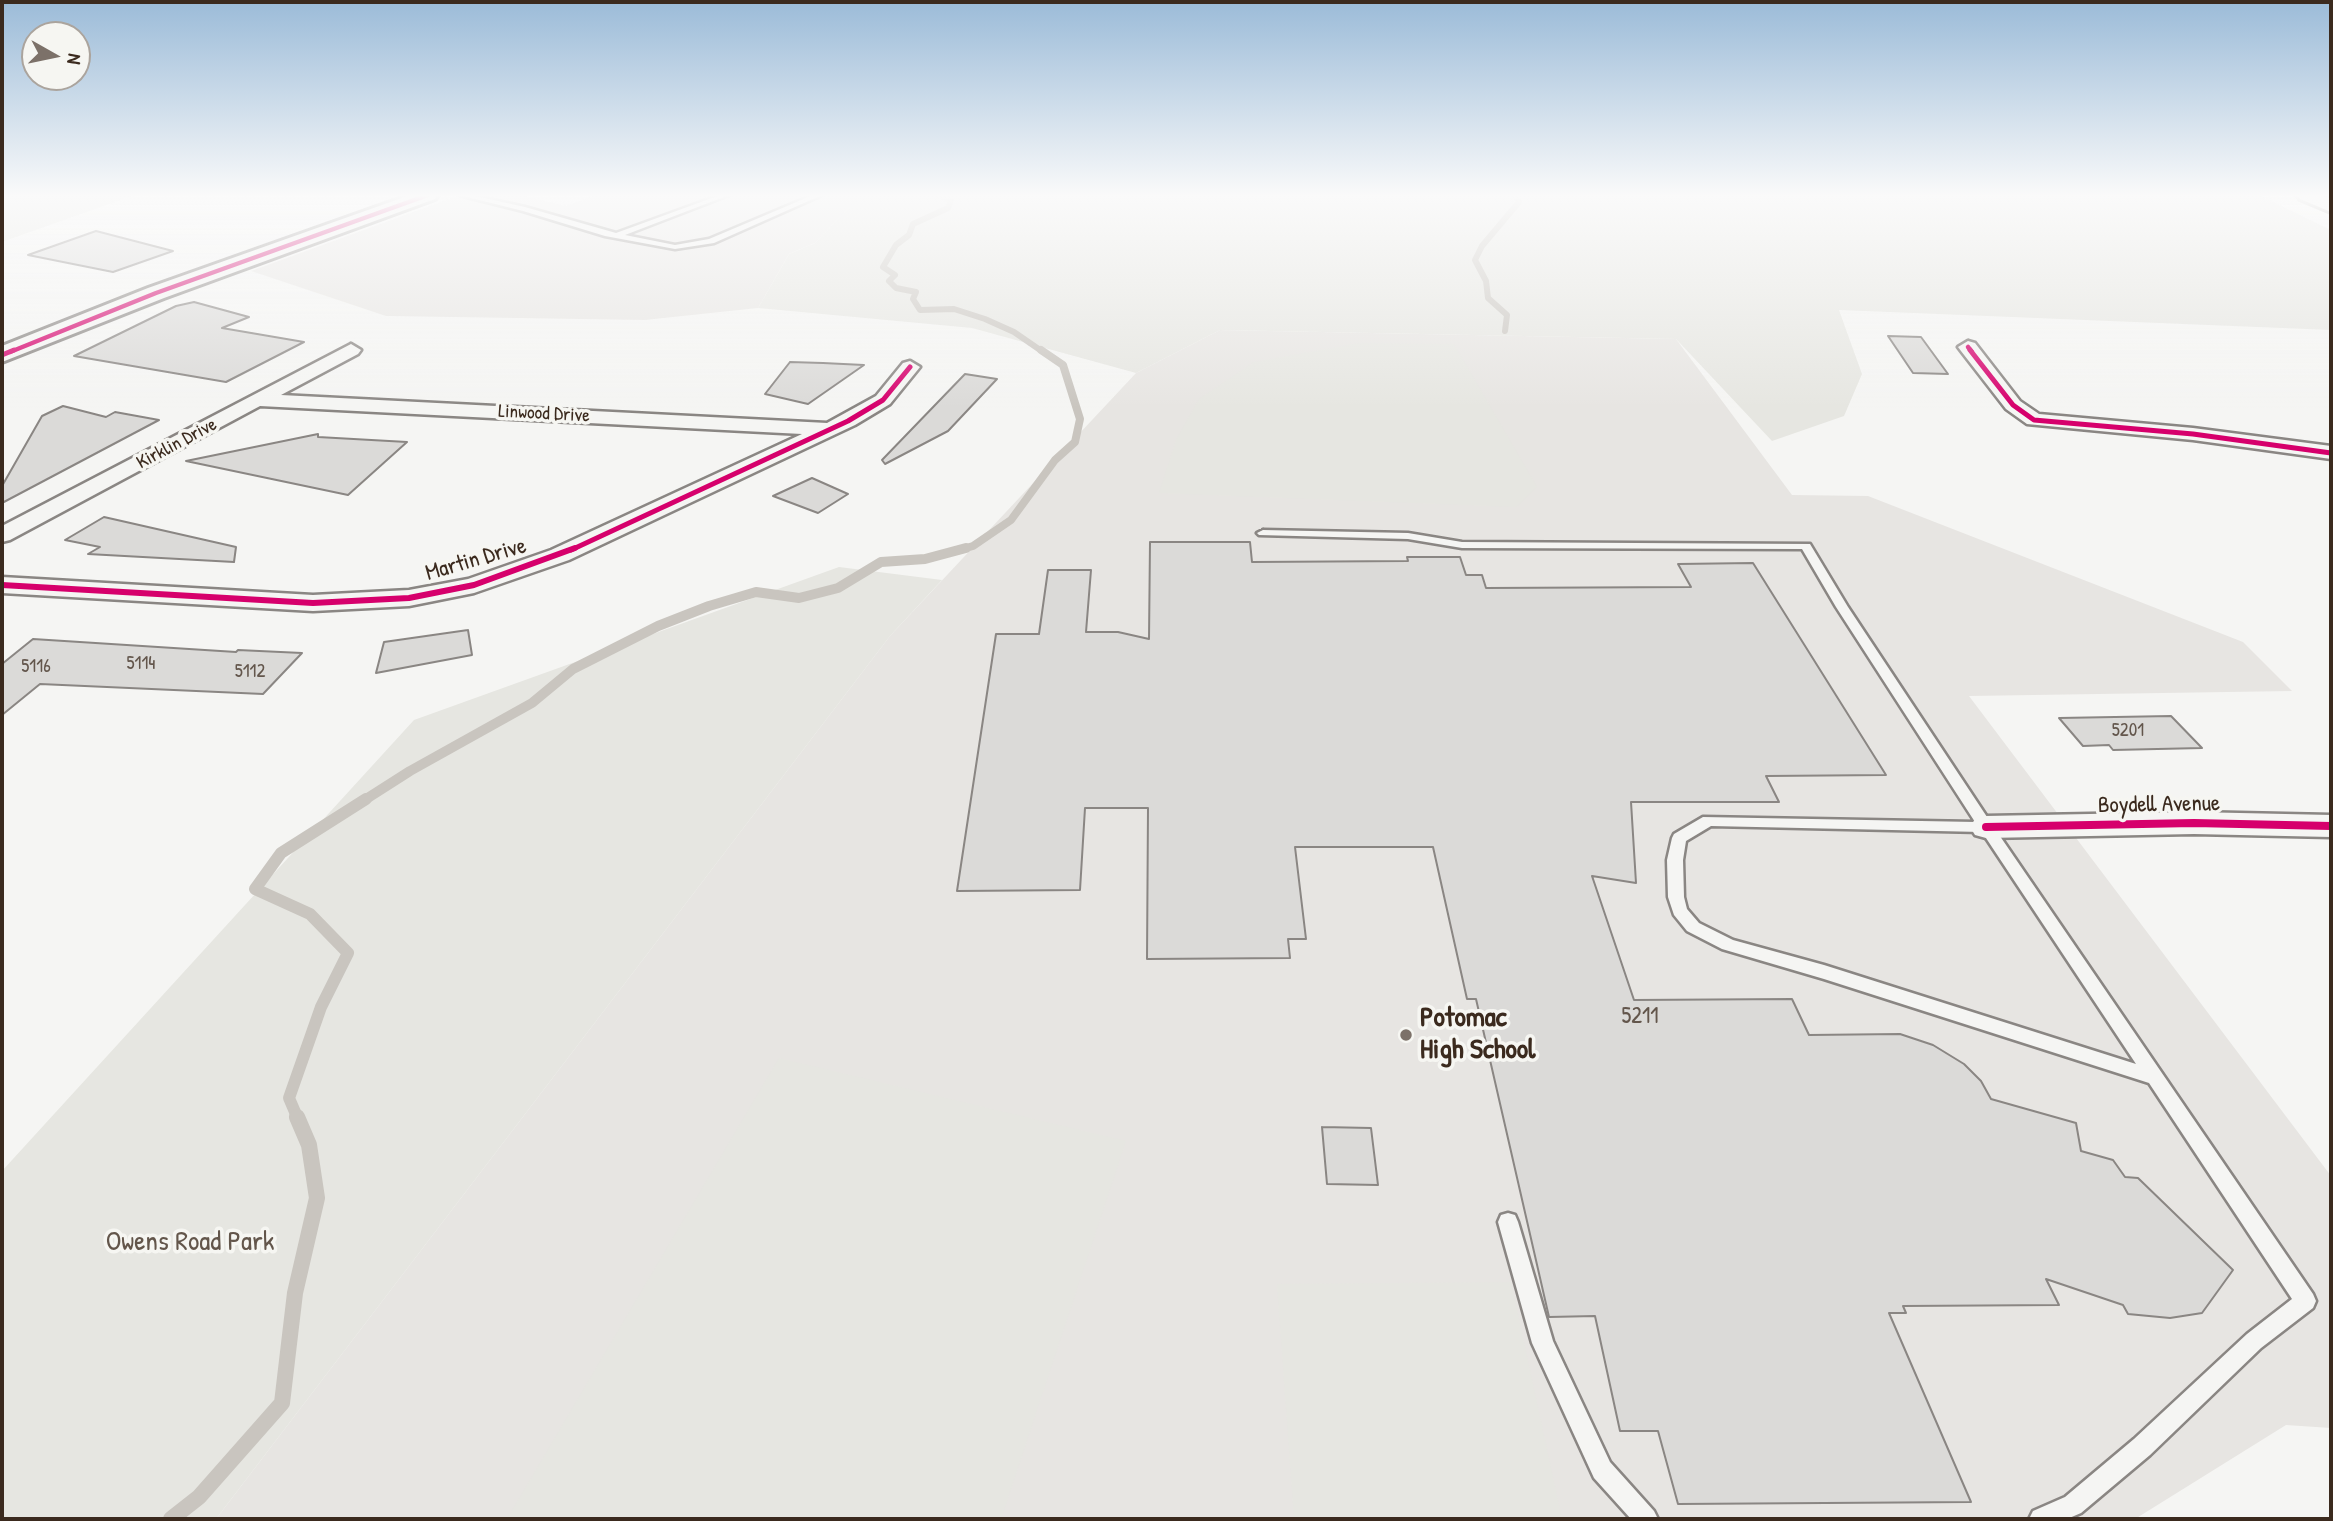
<!DOCTYPE html>
<style>
body{margin:0}
#map{position:relative;width:2333px;height:1521px;overflow:hidden;background:#f5f5f3;font-family:"Patrick Hand",sans-serif}
canvas{display:block}
.frame{position:absolute;inset:0;border:4px solid #3b2a1e;pointer-events:none}
.north{position:absolute;left:21px;top:21px;width:70px;height:70px;box-sizing:border-box;background:#f6f6f2;border:2px solid #aba49d;border-radius:50%;rotate:99deg;font-size:19px;font-weight:700;line-height:28px;text-align:center;color:#3b2a1e}
.north::after{content:'';display:block;margin:auto;width:24px;height:32px;background:#7c7169;clip-path:polygon(50% 0,100% 100%,50% 72%,0 100%)}
</style>
<div id="map">
<canvas width="2333" height="1521"></canvas>
<div class="frame"></div>
<div class="north">N</div>
</div>
<script>
const ctx = document.querySelector('canvas').getContext('2d');
ctx.lineJoin = 'round';
function fill(path, color) { ctx.fillStyle = color; ctx.fill(path, 'evenodd'); }
const shape = rows => new Path2D(rows.map(r => 'M' + r).join(''));
function strokePath(path, color, width, dash) { ctx.strokeStyle = color; ctx.lineWidth = width; ctx.lineCap = dash ? 'butt' : 'round'; ctx.setLineDash(dash || []); ctx.stroke(path); }
function write(font, color, halo, rows, align = 'center') {
  ctx.font = font + ' "Patrick Hand",sans-serif'; ctx.lineWidth = 7; ctx.setLineDash([]); ctx.textBaseline = 'middle'; ctx.strokeStyle = halo; ctx.fillStyle = color; for (const [text, x, y, turn = 0] of rows) {
    ctx.save(); ctx.translate(x, y); ctx.rotate((+turn || 0) * Math.PI / 180); ctx.textAlign = isNaN(turn) ? turn : align; if (halo) ctx.strokeText(text, 0, 0); ctx.fillText(text, 0, 0); ctx.restore();
  }
}
const built = shape([
 [460,195,520,195,566,206,597,195,861,195,815,243,789,254,758,308,645,320,386,316,251,271],
 [1220,330,1676,339,1792,495,1868,496,2243,642,2292,691,1969,696,2331,1176,2331,1428,2286,1425,2135,1519,216,1519,890,636,1136,373]
]);
const green = shape([
 [2,195,135,195,2,242],
 [861,195,2259,195,2331,230,2331,330,1839,310,1862,374,1844,416,1772,441,1676,339,1220,330,1136,373,972,328,758,308,789,254,815,243],
 [1360,343,1454,344,1537,487,1516,507,1159,493,1176,440,1199,399,1254,362],
 [839,567,942,580,890,636,216,1519,2,1519,2,1171,414,720],
 [779,1058,1126,1141,1001,1519,507,1519],
 [1511,1282,1562,1519,1294,1519,1277,1284]
]);
const streamFar4 = shape([
 [939,195,951,200,948,208,913,224,909,235,896,245,883,267,895,275,889,281,896,288,916,292,913,299,920,310,954,309,985,319,1014,332,1043,352],
 [1505,331,1507,315,1488,298,1486,281,1475,260,1482,246,1519,202,1515,195]
]);
const streamFar3 = shape([
 [959,550,973,546,1011,520,1055,460,1075,442,1080,419,1063,365,1041,350]
]);
const streamFar2 = shape([
 [363,801,410,771,532,703,573,669,658,626,709,606,756,592,799,598,838,588,881,562,925,559,966,548]
]);
const streamFar1 = shape([
 [298,1119,289,1098,321,1007,348,953,310,914,255,889,281,853,366,799]
]);
const stream = shape([
 [171,1519,199,1497,282,1403,295,1293,317,1198,309,1145,297,1117]
]);
const building = shape([
 [96,231,173,251,113,272,28,255,96,231],
 [194,302,249,317,222,328,304,342,226,382,74,356,176,306,194,302],
 [1888,336,1921,337,1948,374,1913,373,1888,336],
 [790,362,823,363,864,365,808,404,765,394,790,362],
 [965,374,997,379,948,431,885,464,882,460,965,374],
 [63,406,106,417,115,412,159,420,2,503,2,486,42,416,63,406],
 [318,434,318,437,407,442,348,495,186,461,318,434],
 [812,478,848,494,818,513,773,496,812,478],
 [104,517,236,547,234,562,88,554,100,547,65,540,104,517],
 [1150,542,1250,542,1252,562,1408,561,1407,557,1460,557,1466,575,1482,575,1486,588,1691,587,1678,564,1753,563,1886,775,1766,776,1779,802,1631,802,1636,883,1592,876,1634,1000,1792,999,1809,1035,1900,1034,1933,1045,1964,1064,1981,1081,1991,1099,2076,1123,2081,1151,2113,1160,2125,1177,2138,1178,2233,1270,2202,1313,2170,1318,2128,1314,2123,1305,2046,1279,2059,1305,1903,1306,1906,1313,1889,1313,1971,1502,1678,1504,1658,1431,1620,1431,1595,1316,1549,1317,1476,999,1467,999,1433,847,1295,847,1306,939,1288,939,1290,958,1147,959,1148,808,1085,808,1080,890,957,891,996,634,1039,634,1048,570,1091,570,1086,632,1118,632,1149,639,1150,542],
 [468,630,472,655,376,673,384,642,468,630],
 [33,639,236,652,238,650,302,653,263,694,40,684,2,715,2,664,33,639],
 [2171,716,2202,748,2113,750,2109,745,2083,746,2059,718,2171,716],
 [1322,1127,1371,1128,1378,1185,1327,1184,1322,1127]
]);
const lane = shape([
 [459,195,471,195,525,207,616,233,720,195,729,195,625,235,675,245,709,239,813,195,822,195,714,243,675,249,605,236,523,211,459,195],
 [1263,530,1408,533,1462,542,1810,544,1848,607,1991,823,2313,1294,2316,1301,2313,1308,2261,1348,2150,1455,2081,1513,2067,1519,2029,1519,2033,1511,2065,1497,2134,1439,2247,1334,2292,1299,2149,1083,1824,979,1722,949,1687,931,1674,915,1668,897,1667,860,1672,838,1674,834,1703,817,1975,822,1836,607,1802,549,1462,548,1408,539,1259,535,1257,533,1263,530],
 [1711,826,1982,832,2136,1064,1824,965,1733,940,1699,923,1687,909,1684,897,1683,860,1686,841,1711,826],
 [1508,1213,1515,1215,1518,1222,1553,1341,1610,1462,1654,1511,1658,1519,1631,1519,1594,1478,1532,1343,1498,1222,1501,1215,1508,1213]
]);
const street = shape([
 [1968,341,1975,343,2020,401,2039,414,2193,428,2331,446,2331,459,2193,440,2027,424,2006,409,1961,351,1958,347,1968,341],
 [351,344,361,350,358,354,281,395,827,423,876,396,903,363,910,361,920,367,890,404,855,425,569,560,474,593,409,606,313,611,2,593,2,577,313,595,409,590,468,579,551,550,802,434,260,406,10,540,2,542,2,526,351,344],
 [2194,812,2331,815,2331,837,2194,834,1986,838,1975,835,1970,827,1975,819,1986,816,2194,812]
]);
const secondary = shape([
 [410,195,438,195,435,199,164,298,2,362,2,346,148,288,410,195],
 [2297,195,2322,195,2331,199,2331,212,2300,199,2297,195]
]);
const cyclewayFar3 = shape([
 [1968,347,1972,352],
 [10,352,156,293,428,195]
]);
const cyclewayFar2 = shape([
 [1970,350,2013,405,2034,420,2193,434,2331,453],
 [2,355,14,350],
 [571,550,848,421,883,400,910,367]
]);
const cyclewayFar1 = shape([
 [2,585,313,603,409,598,474,585,575,548]
]);
const cycleway = shape([
 [1986,827,2194,823,2331,826]
]);
const markers = [
 [1406,1035,7,"#7c7169"]
];
const farStreetnames = [
 ["Linwood Drive",544,414,3],
 ["Kirklin Drive",177,444,-28]
];
const numberNames = [
 ["5114",141,664],
 ["5116",36,667],
 ["5112",250,672],
 ["5201",2128,731]
];
const streetNames = [
 ["Martin Drive",476,560,-16],
 ["Boydell Avenue",2159,805,-1]
];
const nearNumbernames = [
 ["5211",1640,1017]
];
const nearPoinames = [
 ["Potomac",1420,1019],
 ["High School",1420,1051]
];
const nearParknames = [
 ["Owens Road Park",190,1243]
];
fill(built, '#e7e5e2');
fill(green, '#e6e6e1');
strokePath(streamFar4, '#c9c5bf', 6);
strokePath(streamFar3, '#c9c5bf', 8);
strokePath(streamFar2, '#c9c5bf', 10);
strokePath(streamFar1, '#c9c5bf', 12);
strokePath(stream, '#c9c5bf', 16);
fill(building, '#dbdad8');
strokePath(building, '#8a8683', 2);
strokePath(lane, '#8a8683', 5);
strokePath(street, '#8a8683', 5);
strokePath(secondary, '#8a8683', 6);
fill(lane, '#f5f5f3');
fill(street, '#f5f5f3');
fill(secondary, '#f5f5f3');
strokePath(cyclewayFar3, '#d6006c', 4.5);
strokePath(cyclewayFar2, '#d6006c', 5);
strokePath(cyclewayFar1, '#d6006c', 6);
strokePath(cycleway, '#d6006c', 8);
const sky = ctx.createLinearGradient(0, 0, 0, 408);
sky.addColorStop(0, '#9bbbd8');
sky.addColorStop(0.48, '#fafafa');
sky.addColorStop(1, '#fafafa00');
ctx.fillStyle = sky;
ctx.fillRect(0, 0, 2333, 408);
for (const [x, y, r, color] of markers) { const dot = new Path2D(); dot.arc(x, y, r, 0, 2 * Math.PI); ctx.fillStyle = color; ctx.fill(dot); strokePath(dot, '#f6f6f2', 2.5); }
write('19px', '#3b2a1e', '#f6f6f2', farStreetnames);
write('19px', '#63564c', null, numberNames);
write('23px', '#3b2a1e', '#f6f6f2', streetNames);
write('23px', '#63564c', null, nearNumbernames);
write('bold 28px', '#3b2a1e', '#f6f6f2', nearPoinames, 'left');
write('28px', '#63564b', '#f6f6f2', nearParknames);
</script>
